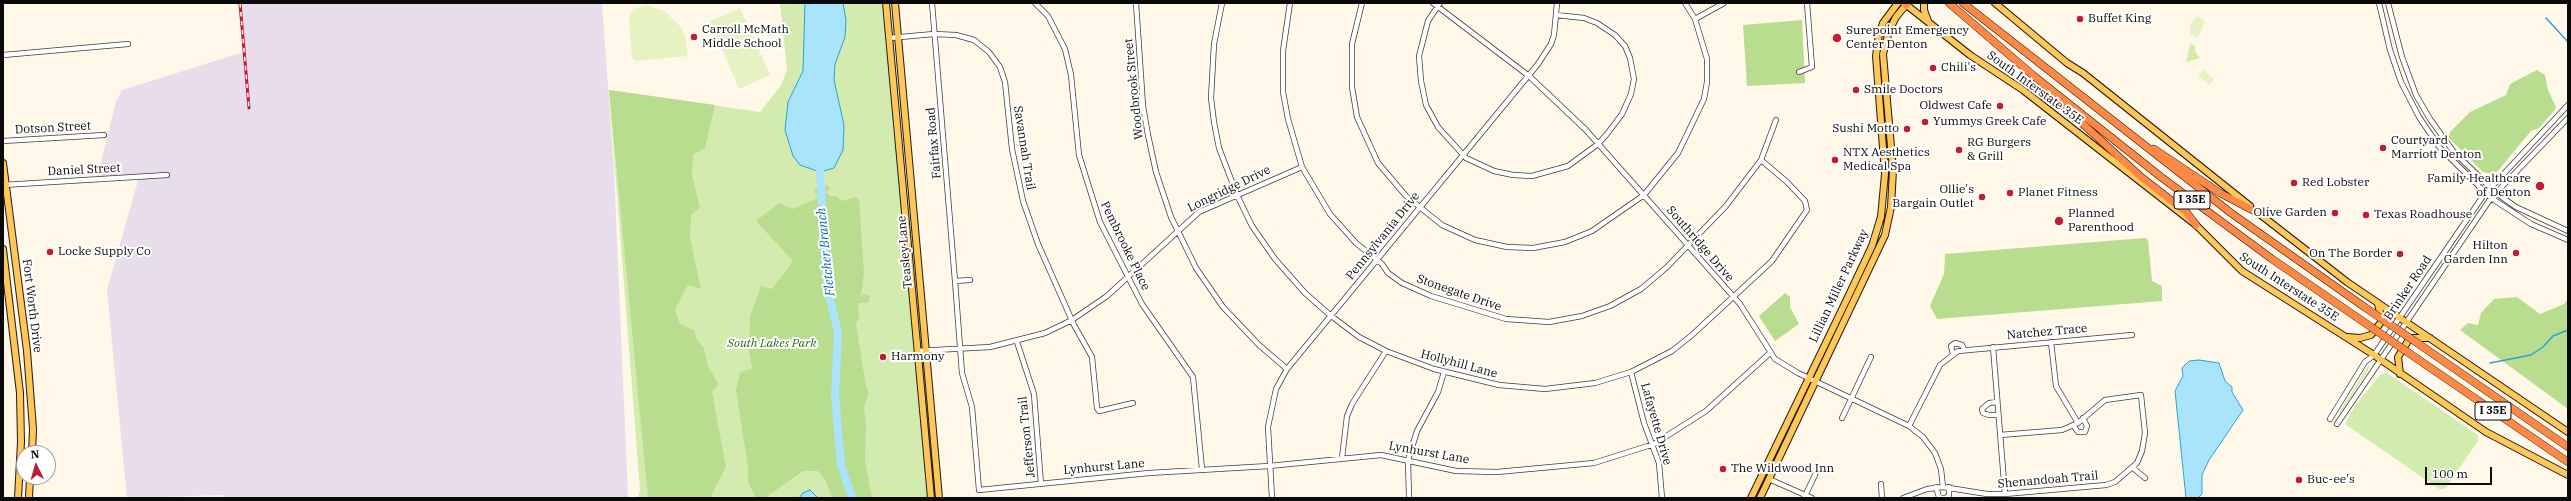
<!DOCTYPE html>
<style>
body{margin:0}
#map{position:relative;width:2571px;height:501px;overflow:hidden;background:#fff8e8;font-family:"IBM Plex Serif",serif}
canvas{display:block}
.frame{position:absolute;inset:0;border:4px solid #0a0a0a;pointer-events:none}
.north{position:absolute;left:16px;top:445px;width:40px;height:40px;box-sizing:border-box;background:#fff;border:1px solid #9d9d9d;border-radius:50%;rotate:355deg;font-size:11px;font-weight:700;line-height:16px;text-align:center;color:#0a0a0a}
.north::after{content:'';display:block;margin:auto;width:14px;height:18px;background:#c21b33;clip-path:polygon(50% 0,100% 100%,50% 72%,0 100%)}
.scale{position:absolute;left:2425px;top:467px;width:67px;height:18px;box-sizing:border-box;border:2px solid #0a0a0a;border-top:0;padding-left:5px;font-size:12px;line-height:14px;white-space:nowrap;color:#0a0a0a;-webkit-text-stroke:3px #fff;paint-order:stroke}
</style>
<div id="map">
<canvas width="2571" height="501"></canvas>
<div class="frame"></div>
<div class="north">N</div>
<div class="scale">100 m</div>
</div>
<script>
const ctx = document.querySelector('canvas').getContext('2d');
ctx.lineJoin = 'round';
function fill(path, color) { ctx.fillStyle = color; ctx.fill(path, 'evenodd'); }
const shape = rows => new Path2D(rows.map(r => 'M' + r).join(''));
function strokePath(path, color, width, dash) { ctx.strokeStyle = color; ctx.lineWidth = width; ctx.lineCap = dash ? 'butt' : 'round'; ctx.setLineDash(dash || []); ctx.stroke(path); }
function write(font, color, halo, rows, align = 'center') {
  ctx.font = font + ' "IBM Plex Serif",serif'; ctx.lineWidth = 4; ctx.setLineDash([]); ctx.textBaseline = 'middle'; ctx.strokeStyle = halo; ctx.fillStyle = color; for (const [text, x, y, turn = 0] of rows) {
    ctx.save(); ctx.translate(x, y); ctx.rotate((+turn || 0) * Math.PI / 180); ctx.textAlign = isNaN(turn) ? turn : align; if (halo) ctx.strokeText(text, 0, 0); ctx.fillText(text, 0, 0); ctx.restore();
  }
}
const industrial = shape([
 [237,3,602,3,614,170,628,498,224,498,223,495,127,498,107,290,139,177,97,179,116,101,122,90,244,52]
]);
const green = shape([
 [780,3,886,3,930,498,638,498,640,490,609,90,760,112,781,85,787,70],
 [2190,44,2195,45,2195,51,2200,58,2186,62],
 [2368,366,2370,367,2340,414,2339,413],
 [2387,373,2478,435,2478,441,2445,489,2439,489,2345,424,2357,403,2380,375]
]);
const forest = shape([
 [1802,20,1805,83,1747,86,1743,25],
 [2537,70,2545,75,2548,90,2556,107,2554,111,2539,128,2531,131,2497,172,2492,174,2483,172,2449,138,2450,132,2470,112,2506,95,2510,84],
 [609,90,715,105,705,148,693,155,692,174,700,208,691,215,690,238,701,289,688,285,675,310,680,324,694,330,697,340,704,348,708,367,719,384,712,392,726,467,710,498,648,498],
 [826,185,831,188,826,192,830,196,837,196,841,201,855,197,859,199,864,273,861,296,864,294,870,296,868,303,858,303,859,317,856,324,866,387,869,392,864,407,866,423,865,460,872,498,833,498,825,480,818,471,803,471,766,497,756,498,748,482,748,467,736,390,740,373,752,368,749,351,750,316,761,286,772,289,793,261,756,221,779,203,793,209,818,198,814,190,819,186],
 [2145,238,2148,240,2152,281,2162,286,2162,301,1937,319,1930,306,1944,274,1945,254],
 [1785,293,1790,297,1790,307,1799,324,1775,341,1759,316],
 [2517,297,2540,314,2564,304,2568,299,2568,409,2460,330,2468,323,2478,325,2481,313,2494,299]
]);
const pitch = shape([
 [646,5,664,11,679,25,685,35,688,56,636,61,632,58,629,19,633,9],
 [740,8,770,75,739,89,710,21],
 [2197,16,2205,21,2198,38,2190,34,2190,24],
 [2203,70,2214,79,2209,85,2198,75]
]);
const water = shape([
 [805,3,843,3,846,20,845,37,835,64,834,80,844,125,843,150,834,168,820,172,800,165,793,156,785,130,788,102,803,71,805,3],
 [2199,360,2219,363,2225,381,2232,387,2232,392,2243,410,2209,460,2202,475,2202,494,2198,498,2186,498,2175,391,2183,376,2182,368,2189,361,2199,360],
 [810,490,818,498,799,498,803,493,810,490]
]);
const stream = shape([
 [2546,18,2568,42],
 [2490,363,2531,355,2543,347,2553,336,2568,330]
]);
const river = shape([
 [820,172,827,286,838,332,835,395,841,465,852,498]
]);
const minor = shape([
 [932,3,955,281],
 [1035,3,1048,16,1065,49,1071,75,1079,155,1100,222,1142,304,1193,377,1202,469],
 [1136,3,1143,106,1148,135,1156,172,1171,217,1196,268,1223,307,1259,345,1287,369],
 [1222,3,1214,44,1211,98,1214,122,1219,148,1237,195,1252,226,1275,259,1305,293,1330,315,1359,337,1386,351,1434,369,1499,385,1545,389,1595,383,1631,372,1672,351,1692,335,1772,261,1807,210,1805,201,1787,182,1761,160],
 [1290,3,1283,51,1283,92,1288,119,1302,167,1330,214,1356,243,1382,264,1388,273,1402,283,1431,296,1506,319,1549,322,1582,316,1610,306,1641,289,1667,267,1726,206,1761,160,1776,120],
 [1362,3,1352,44,1352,87,1357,117,1378,163,1406,196,1442,225,1475,240,1507,247,1533,248,1565,242,1592,231,1644,195,1678,153,1704,99,1707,82,1707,59,1695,19,1685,3],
 [1433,3,1529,76,1586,130,1740,304,1775,359,1798,373,1909,426,1923,437,1935,453,1941,469,1943,487],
 [1440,3,1428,21,1419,56,1421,81,1426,105,1438,127,1466,158,1494,171,1513,175,1532,176,1568,166,1598,144,1607,134,1622,114,1631,94,1634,79,1630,58,1625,46,1615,35,1597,23,1584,18,1556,15],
 [2379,3,2390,50,2401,82,2419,117,2440,148,2491,198,2531,224,2568,240],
 [2388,3,2402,57,2416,95,2430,119,2453,151,2496,193,2516,207,2568,231],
 [1695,19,1724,3],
 [889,38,934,34,956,35,974,40,989,52,1000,67,1005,82,1012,149,1023,201,1038,244,1074,325,1092,357,1097,408,1099,411,1133,403],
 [3,55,128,44],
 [1799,72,1812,67,1807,3],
 [3,141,104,135],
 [3,185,167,175],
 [970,280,955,281,962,373,972,407,979,490,1149,473,1269,466,1381,455,1456,471,1497,472,1594,463,1654,444,1706,411,1770,353],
 [1017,342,1034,394,1041,484],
 [2051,342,2056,386,2078,423],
 [1993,347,2005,494],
 [917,351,990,347,1045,333,1072,320,1107,296,1199,212,1302,167],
 [1953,354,1951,346,1955,343,1962,345,1964,349],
 [1631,372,1644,423,1659,463,1662,498],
 [1997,402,1989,403,1982,409,1983,413,1989,415,1998,415],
 [1842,418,1871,357],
 [2330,419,2365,362,2374,355,2483,196,2568,105],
 [2337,424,2491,198,2568,118],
 [2073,425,2078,432,2085,432,2087,426,2083,418],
 [1909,426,1940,365,1958,351,2132,335],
 [1342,458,1347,416,1352,404,1386,351],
 [2133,468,2145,478],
 [1769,479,1812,498],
 [1881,484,1882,498],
 [1936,487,1939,497,1942,498],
 [1272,498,1268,427,1276,389,1287,369,1538,64,1551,44,1554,35,1557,3],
 [1409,498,1408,460,1417,431,1438,392,1444,372],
 [1804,498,1815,475],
 [1903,498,1927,489,1943,487,1987,494,2005,494,2106,485,2115,482,2137,463,2142,451,2145,433,2141,395,2105,400,2078,423,2062,430,2000,435],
 [1945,498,1949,496,1949,487]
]);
const major = shape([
 [886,3,931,498],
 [895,3,939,498],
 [1904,3,1970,55,2023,90,2196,225,2242,271,2374,355,2486,432,2568,475],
 [1924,3,1924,10,1928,21],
 [1995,3,2067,63,2083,73,2250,206],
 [3,163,27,351,33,429,32,453],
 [2257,212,2347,282,2568,432],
 [3,249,20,393,21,442,18,498],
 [2347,337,2360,338,2371,335,2382,321,2378,304],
 [2400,374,2398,357,2408,341,2413,338,2430,338],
 [29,498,30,477],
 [1751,498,1848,297,1872,246,1881,217,1885,174,1876,56,1879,34,1883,23,1898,3],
 [1760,498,1885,235,1891,207,1893,170,1883,54,1889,31,1896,17,1906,5]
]);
const highway = shape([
 [1949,3,2035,77,2161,177,2272,259,2355,316],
 [1963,3,2231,213,2363,306],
 [1906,5,1908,3],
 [2050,94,2141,177,2186,212,2196,225],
 [2154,149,2220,193,2260,214],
 [2426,349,2568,447],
 [2419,360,2568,462]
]);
const rail = shape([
 [240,3,249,108]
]);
const highwayBridge = shape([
 [2363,306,2426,349],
 [2355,316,2419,360]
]);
const markers = [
 [2080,19,4,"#c21b33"],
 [694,37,4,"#c21b33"],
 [1837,38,5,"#c21b33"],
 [1933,68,4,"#c21b33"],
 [1856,90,4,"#c21b33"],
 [2000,106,4,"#c21b33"],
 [1925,122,4,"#c21b33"],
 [1907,129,4,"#c21b33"],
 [2383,148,4,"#c21b33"],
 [1959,150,4,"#c21b33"],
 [1835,160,4,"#c21b33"],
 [2294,183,4,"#c21b33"],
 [2540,186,5,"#c21b33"],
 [2010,193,4,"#c21b33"],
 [1982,197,4,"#c21b33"],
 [2335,213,4,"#c21b33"],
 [2366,215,4,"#c21b33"],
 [2059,221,5,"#c21b33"],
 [50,252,4,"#c21b33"],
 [2516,253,4,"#c21b33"],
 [2400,254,4,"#c21b33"],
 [883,357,4,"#c21b33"],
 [1723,469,4,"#c21b33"],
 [2299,480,4,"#c21b33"]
];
const shields = [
 [2192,200,36],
 [2493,411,36]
];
const shieldNames = [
 ["I 35E",2192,200],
 ["I 35E",2493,411]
];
const poiNames = [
 ["Buffet King",2088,19],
 ["Carroll McMath",702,30],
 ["Middle School",702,44],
 ["Surepoint Emergency",1846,31],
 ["Center Denton",1846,45],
 ["Chili's",1941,68],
 ["Smile Doctors",1864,90],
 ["Oldwest Cafe",1992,106,"right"],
 ["Yummys Greek Cafe",1933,122],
 ["Sushi Motto",1899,129,"right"],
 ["Courtyard",2391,141],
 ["Marriott Denton",2391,155],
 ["RG Burgers",1967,143],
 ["& Grill",1967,157],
 ["NTX Aesthetics",1843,153],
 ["Medical Spa",1843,167],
 ["Family Healthcare",2531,179,"right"],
 ["of Denton",2531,193,"right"],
 ["Red Lobster",2302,183],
 ["Ollie's",1974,190,"right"],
 ["Bargain Outlet",1974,204,"right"],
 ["Planet Fitness",2018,193],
 ["Olive Garden",2327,213,"right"],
 ["Planned",2068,214],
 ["Parenthood",2068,228],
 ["Texas Roadhouse",2374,215],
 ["Hilton",2508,246,"right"],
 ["Garden Inn",2508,260,"right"],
 ["Locke Supply Co",58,252],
 ["On The Border",2392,254,"right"],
 ["Harmony",891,357],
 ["The Wildwood Inn",1731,469],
 ["Buc-ee's",2307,480]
];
const streetNames = [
 ["South Interstate 35E",2035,88,36],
 ["Woodbrook Street",1134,89,-96],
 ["Dotson Street",53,128,-3],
 ["Fairfax Road",934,143,-95],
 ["Savannah Trail",1024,148,81],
 ["Daniel Street",84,170,-3],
 ["Longridge Drive",1229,189,-26],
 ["Pennsylvania Drive",1383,236,-51],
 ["Southridge Drive",1700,244,49],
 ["Pembrooke Place",1125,246,64],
 ["Teasley Lane",905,252,-95],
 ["Lillian Miller Parkway",1839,286,-65],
 ["South Interstate 35E",2289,287,33],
 ["Brinker Road",2408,288,-56],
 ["Stonegate Drive",1459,293,19],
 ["Fort Worth Drive",32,306,83],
 ["Natchez Trace",2047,332,-5],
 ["Hollyhill Lane",1459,364,15],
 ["Lafayette Drive",1656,424,74],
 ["Jefferson Trail",1027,437,-96],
 ["Lynhurst Lane",1429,453,10],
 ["Lynhurst Lane",1104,467,-5],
 ["Shenandoah Trail",2048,480,-5]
];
const parkNames = [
 ["South Lakes Park",772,344]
];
const waterNames = [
 ["Fletcher Branch",826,252,-96]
];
fill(industrial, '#e8ddeb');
fill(green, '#d4ebb0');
fill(forest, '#b9dd8e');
fill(pitch, '#e6f2c2');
fill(water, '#a9e4fa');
strokePath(water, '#2ba2d5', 1);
strokePath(stream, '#2ba2d5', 1.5);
strokePath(river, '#a9e4fa', 8);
strokePath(minor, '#3d3d3d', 6);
strokePath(major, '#1b1b1b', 8);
strokePath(highway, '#1b1b1b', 8);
strokePath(minor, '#fff', 4.5);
strokePath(major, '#ffc658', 6);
strokePath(highway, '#fe8947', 7);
strokePath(rail, '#c21b33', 3);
strokePath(rail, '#fff', 1.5, [4.5]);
strokePath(highwayBridge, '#1b1b1b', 8, []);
strokePath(highwayBridge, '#fe8947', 7);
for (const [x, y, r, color] of markers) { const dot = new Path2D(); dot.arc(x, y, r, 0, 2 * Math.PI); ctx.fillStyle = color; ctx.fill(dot); strokePath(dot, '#fff', 1.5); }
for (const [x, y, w] of shields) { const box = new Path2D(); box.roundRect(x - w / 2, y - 9, w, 18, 3); ctx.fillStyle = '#fff'; ctx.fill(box); strokePath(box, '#0a0a0a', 1); }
write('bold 11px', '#0a0a0a', null, shieldNames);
write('12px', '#0a0a0a', '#fff', poiNames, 'left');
write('12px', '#0a0a0a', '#fff', streetNames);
write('italic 12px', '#2f6518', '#fff', parkNames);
write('italic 13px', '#0d70a2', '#fff', waterNames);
</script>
